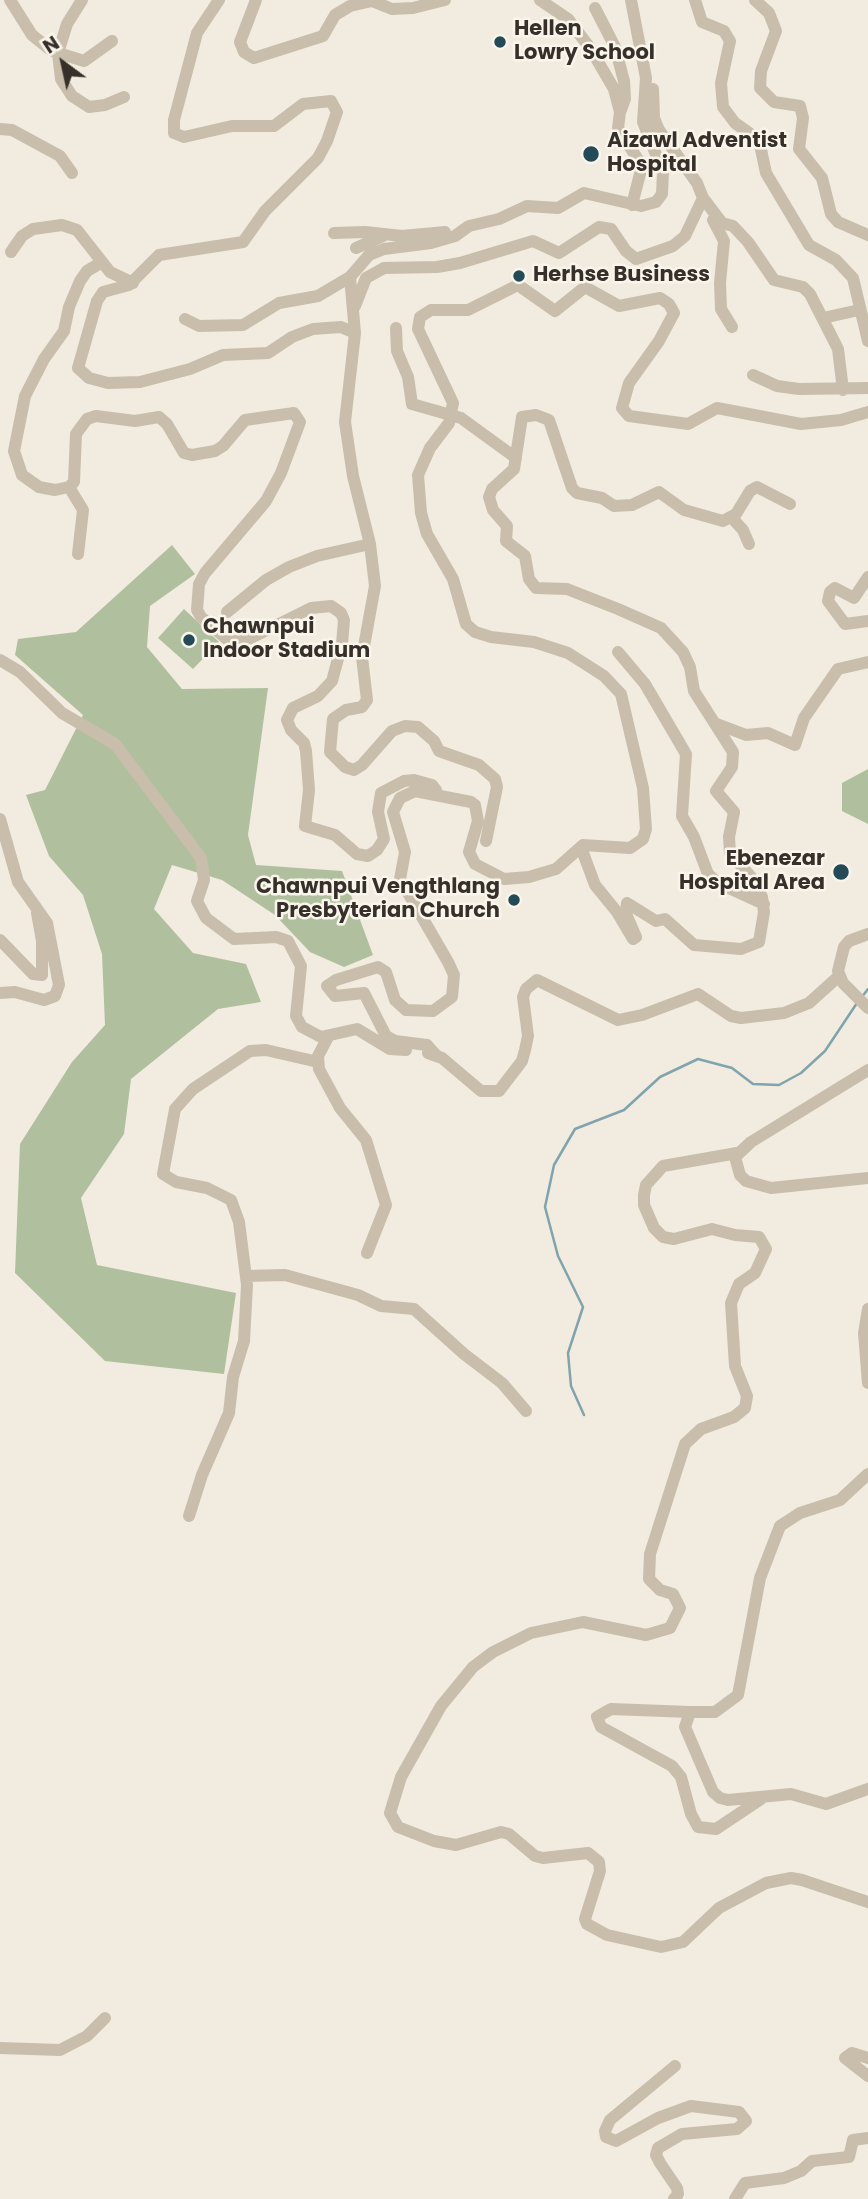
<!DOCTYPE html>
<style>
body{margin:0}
#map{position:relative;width:868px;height:2199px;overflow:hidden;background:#f1ecdf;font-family:Poppins,sans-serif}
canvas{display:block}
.north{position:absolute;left:28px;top:28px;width:70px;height:70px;-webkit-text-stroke:5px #f9f5eb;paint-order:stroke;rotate:327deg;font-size:19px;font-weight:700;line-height:28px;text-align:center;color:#37302a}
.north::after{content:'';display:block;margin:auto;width:24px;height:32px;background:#37302a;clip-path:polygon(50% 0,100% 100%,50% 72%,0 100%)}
</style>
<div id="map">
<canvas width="868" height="2199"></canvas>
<div class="north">N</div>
</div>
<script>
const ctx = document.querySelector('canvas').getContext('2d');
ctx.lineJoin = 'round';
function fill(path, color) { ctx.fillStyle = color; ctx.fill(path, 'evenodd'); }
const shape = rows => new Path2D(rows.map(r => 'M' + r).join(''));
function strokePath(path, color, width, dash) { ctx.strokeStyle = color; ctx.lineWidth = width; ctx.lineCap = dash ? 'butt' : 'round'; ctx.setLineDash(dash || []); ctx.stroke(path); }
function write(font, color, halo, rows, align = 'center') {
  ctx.font = font + ' Poppins,sans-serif'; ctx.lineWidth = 5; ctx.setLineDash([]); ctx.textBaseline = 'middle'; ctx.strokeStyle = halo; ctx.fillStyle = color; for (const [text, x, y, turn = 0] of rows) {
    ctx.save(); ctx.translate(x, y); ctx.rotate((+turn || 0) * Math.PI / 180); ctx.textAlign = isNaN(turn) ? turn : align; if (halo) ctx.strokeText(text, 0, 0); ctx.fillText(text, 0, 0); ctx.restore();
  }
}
const green = shape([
 [172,545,195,574,150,606,147,647,182,689,268,688,248,835,256,865,342,871,373,955,344,967,310,952,275,915,222,880,172,865,154,909,193,953,246,964,261,1002,218,1009,131,1079,124,1134,81,1198,97,1265,236,1293,224,1374,105,1361,15,1273,20,1144,72,1062,105,1025,102,954,83,895,49,856,26,795,45,790,83,715,15,655,18,639,76,632],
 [184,609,219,642,193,669,158,638],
 [868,769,868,824,842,811,842,783]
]);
const stream = shape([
 [861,998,868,989],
 [584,1415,571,1386,568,1353,583,1307,558,1256,545,1207,554,1165,575,1129,624,1110,660,1077,698,1059,732,1068,753,1084,779,1085,801,1073,825,1051,857,1003]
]);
const minor = shape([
 [10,0,32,35,52,51,84,61,112,41],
 [82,0,67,24,58,53,61,79,72,96,89,107,105,105,124,97],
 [219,0,197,33,174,120,174,133,184,137,232,126,274,126,303,104,331,101,337,112,327,141,318,158,265,211,243,242,159,255,129,285,103,292,97,301,78,368,89,378,108,383,140,382,190,369,223,355,268,353,292,337,313,329,341,327,355,333,345,422,353,476,370,544,375,586,362,657,367,700,362,707,346,710,333,719,330,752,345,767,354,770,362,765,392,731,405,726,418,727,434,741,439,751,479,765,495,779,497,787,486,841],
 [256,0,240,42,244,52,254,58,323,36,335,15,350,6,372,1,392,9,413,8,445,0],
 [540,0,568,19,590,48,614,89,620,112,618,128,642,166,632,205],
 [695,0,702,22,724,31,730,41,721,83,723,107,735,123,759,140,766,173,809,245,836,260,853,278,868,341],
 [755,0,769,13,776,31,761,71,760,88,774,102,800,106,803,118,799,149,822,178,831,214,838,222,868,235],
 [595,8,615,47,624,81,625,99,621,110],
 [0,129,12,130,60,156,72,173],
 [703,198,722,223,733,226,748,242,774,280,803,287,810,294,838,349,843,390],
 [713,220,724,241,720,283,721,309,732,327],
 [334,233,365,232,402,236,445,232],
 [356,248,383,236],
 [11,252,22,236,33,229,62,225,77,230,110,272,133,283],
 [102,262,87,271,80,281,69,307,64,331,44,359,25,396,14,451,22,475,39,487,55,490,69,487,74,482,76,434,87,419,96,416,135,421,159,417,167,424,184,453,192,455,215,451,223,446,245,420,294,413,300,422,281,473,266,501,205,573,199,584,197,610,201,617,230,642,249,639,311,608,331,606,341,613,344,620,342,644,332,681,318,696,293,708,287,720,291,730,304,743,306,751,309,790,305,826,335,835,357,854,368,856,377,850,384,839,378,812,381,793,404,781,414,780,432,785,436,790],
 [355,306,366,278,384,268,437,267,460,263,533,241,559,253,599,227,611,229,626,251,636,259,673,246,685,236,703,198,697,183,659,130,654,118,653,89],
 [823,318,859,310],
 [185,319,199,326,243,325,279,303,318,296,350,277],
 [396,328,397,351,408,377,412,404,461,418,516,458],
 [355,333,350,277,369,255,384,249,431,243,455,236,469,226,499,219,527,206,558,208,584,193,641,206,656,202,662,194,663,172,643,122,646,78,631,0],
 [753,375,777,386,799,389,868,388],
 [69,487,83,510,78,554],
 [732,518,743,530,749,544],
 [868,577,854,598,835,588,830,592,828,601,845,624,868,621],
 [227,612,266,580,289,567,317,556,370,544],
 [618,652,645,684,686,754,682,816,694,837,708,874,718,883,764,904],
 [0,660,20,672,62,713,115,744,201,858,204,880,197,901,206,918,234,939,276,937,288,941,301,966,296,1016,302,1027,321,1037,357,1029,390,1049,406,1050],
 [717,724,746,735,768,733,795,745,804,718,838,669,868,662],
 [0,819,18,882,47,923,59,985,55,996,44,1000,15,992,0,993],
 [583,845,582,850,595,885,617,912,633,939,636,937,626,914,627,903,656,921,665,919,694,945,741,949,759,942,764,912,762,897,751,877,730,853,729,837,734,812,716,791,732,767,733,752,694,691,690,667,683,652,661,628,618,609,567,589,536,588,529,579,525,556,506,541,507,526,493,510,489,497,492,489,514,469,522,417,536,415,549,420,572,488,577,493,602,498,614,506,632,505,659,492,684,510,723,521,736,514,750,491,757,487,790,504],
 [868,934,849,941,844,947,838,971,843,983,868,1008],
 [0,940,33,974,42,975,42,941,37,913],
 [328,1037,318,1056,319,1069,340,1108,366,1140,386,1205,367,1253],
 [428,1053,442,1058,481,1091,499,1091,522,1061,525,1050,528,1036,523,997,526,989,537,980,618,1020,642,1015,698,994,731,1016,741,1018,784,1013,809,1003,839,976],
 [436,1055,427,1045,395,1041,386,1036,364,993,335,996,327,986,336,980,378,967,386,972,395,1000,406,1010,433,1011,452,997,454,975,448,962,400,879,405,852,393,812,400,798,415,791,471,802,475,805,478,821,469,852,475,864,504,879,529,877,556,869,583,845,630,848,643,839,646,829,643,788,621,694,604,676,568,653,534,642,491,637,475,632,466,624,453,579,427,534,421,513,418,475,430,448,449,423,453,403,418,329,420,317,431,310,468,310,518,285,555,311,585,287,619,306,660,298,669,304,674,313,659,341,629,383,622,408,629,416,688,424,717,408,801,424,841,420,868,412],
 [868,1070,751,1142,735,1157,740,1175,746,1181,771,1188,868,1178],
 [737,1153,663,1166,646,1185,644,1195,644,1205,654,1228,663,1237,674,1239,712,1229,735,1235,759,1237,766,1249,755,1273,739,1284,731,1303,735,1366,747,1396,745,1408,734,1417,701,1429,685,1444,650,1554,649,1579,660,1590,673,1594,680,1608,670,1628,646,1635,583,1622,531,1633,493,1652,473,1667,441,1706,401,1777,390,1813,398,1827,434,1841,456,1845,501,1832,509,1834,535,1856,543,1858,588,1853,599,1862,600,1871,585,1919,587,1924,607,1935,661,1947,683,1942,719,1908,766,1883,791,1878,802,1880,868,1902],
 [246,1276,285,1275,358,1295,381,1306,414,1309,464,1354,502,1383,526,1411],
 [868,1309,864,1333,868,1383],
 [868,1474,840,1500,800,1513,780,1526,760,1578,738,1695,715,1712,690,1712,685,1727,713,1792,720,1798,728,1800,791,1794,826,1804,868,1789],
 [189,1516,202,1475,229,1413,233,1377,244,1341,247,1285,239,1222,231,1200,207,1188,176,1182,163,1174,175,1109,193,1089,250,1051,266,1050,318,1062],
 [690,1712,611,1709,597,1717,601,1727,672,1766,681,1777,691,1814,698,1827,716,1829,761,1799],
 [0,2048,60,2050,87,2036,105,2018],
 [868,2058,852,2053,845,2058,868,2076],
 [674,2199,678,2194,677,2188,660,2163,656,2155,658,2148,682,2134,737,2129,746,2121,739,2112,691,2106,658,2118,616,2141,606,2137,605,2131,610,2120,675,2066],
 [735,2199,745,2183,784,2178,801,2171,812,2161,849,2157,853,2140,868,2138]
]);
const markers = [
 [500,42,7,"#224b57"],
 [591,154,9,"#224b57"],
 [519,276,7,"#224b57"],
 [189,640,7,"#224b57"],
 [841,872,9,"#224b57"],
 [514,900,7,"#224b57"]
];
const poiNames = [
 ["Hellen",514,30],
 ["Lowry School",514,54],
 ["Aizawl Adventist",607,142],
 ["Hospital",607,166],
 ["Herhse Business",533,276],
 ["Chawnpui",203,628],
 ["Indoor Stadium",203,652],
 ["Ebenezar",825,860,"right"],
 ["Hospital Area",825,884,"right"],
 ["Chawnpui Vengthlang",500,888,"right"],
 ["Presbyterian Church",500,912,"right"]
];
fill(green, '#b0c09f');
strokePath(stream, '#7fa4ad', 2.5);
strokePath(minor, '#c9beab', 12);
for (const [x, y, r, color] of markers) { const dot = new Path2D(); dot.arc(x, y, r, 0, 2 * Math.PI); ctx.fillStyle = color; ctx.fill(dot); strokePath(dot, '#f9f5eb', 2.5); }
write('bold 21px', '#37302a', '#f9f5eb', poiNames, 'left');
</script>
